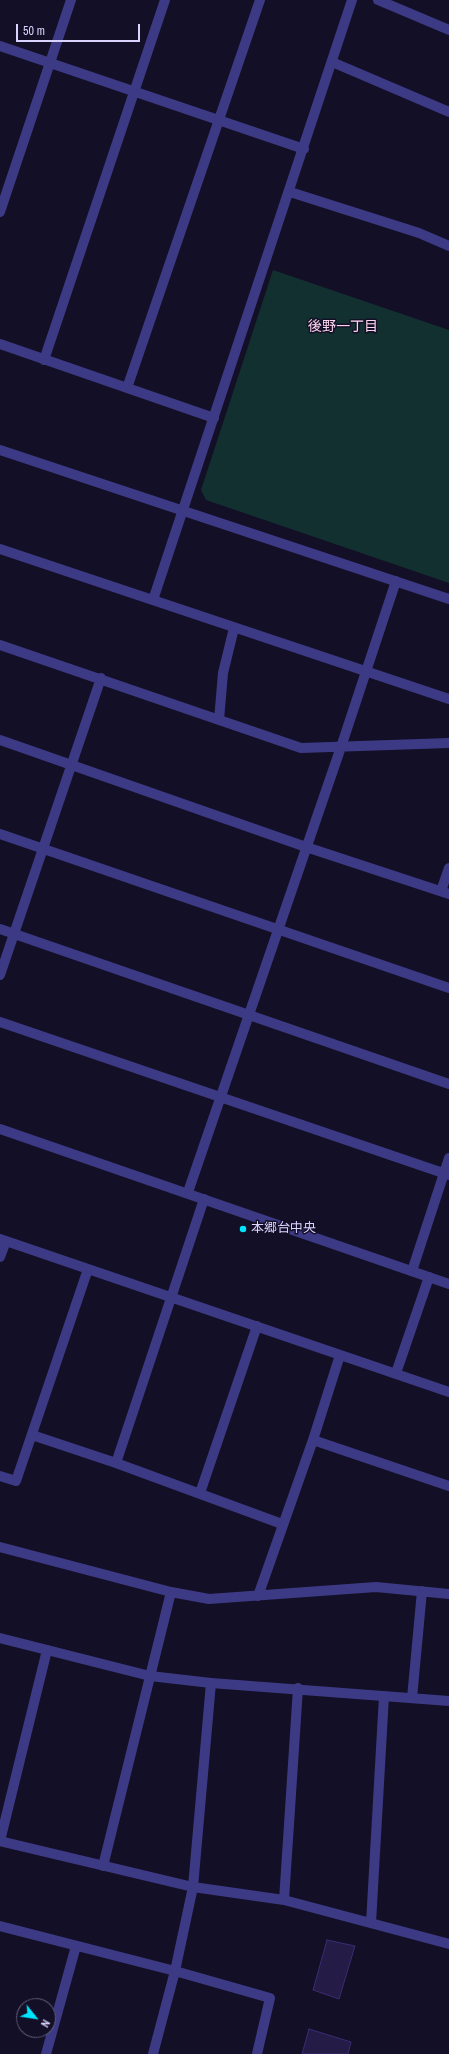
<!DOCTYPE html>
<meta charset="utf-8">
<style>
body{margin:0}
#map{position:relative;width:449px;height:2054px;overflow:hidden;background:#130f26;font-family:"Archivo Narrow",sans-serif}
canvas{display:block}
.north{position:absolute;left:16px;top:1998px;width:40px;height:40px;box-sizing:border-box;background:#130f26;border:1px solid #625e7d;border-radius:50%;rotate:120deg;font-size:11px;font-weight:700;line-height:16px;text-align:center;color:#d9d4ff}
.north::after{content:'';display:block;margin:auto;width:14px;height:18px;background:#00e5ff;clip-path:polygon(50% 0,100% 100%,50% 72%,0 100%)}
.scale{position:absolute;left:16px;top:24px;width:124px;height:18px;box-sizing:border-box;border:2px solid #d9d4ff;border-top:0;padding-left:5px;font-size:12px;line-height:14px;white-space:nowrap;color:#d9d4ff;-webkit-text-stroke:3px #130f26;paint-order:stroke}
</style>
<div id="map">
<canvas width="449" height="2054"></canvas>
<div class="north">N</div>
<div class="scale">50 m</div>
</div>
<script>
const ctx = document.querySelector('canvas').getContext('2d');
ctx.lineJoin = 'round';
function fill(path, color) { ctx.fillStyle = color; ctx.fill(path, 'evenodd'); }
const shape = rows => new Path2D(rows.map(r => 'M' + r).join(''));
function strokePath(path, color, width, dash) { ctx.strokeStyle = color; ctx.lineWidth = width; ctx.lineCap = dash ? 'butt' : 'round'; ctx.setLineDash(dash || []); ctx.stroke(path); }
function write(font, color, halo, rows, align = 'center') {
  ctx.font = font + ' "Archivo Narrow","Noto Sans JP",sans-serif'; ctx.lineWidth = 3; ctx.setLineDash([]); ctx.textBaseline = 'middle'; ctx.strokeStyle = halo; ctx.fillStyle = color; for (const [text, x, y, turn = 0] of rows) {
    ctx.save(); ctx.translate(x, y); ctx.rotate((+turn || 0) * Math.PI / 180); ctx.textAlign = isNaN(turn) ? turn : align; if (halo) ctx.strokeText(text, 0, 0); ctx.fillText(text, 0, 0); ctx.restore();
  }
}
const green = shape([
 [273,270,449,330,449,583,206,500,201,490]
]);
const building = shape([
 [327,1940,355,1946,339,1999,313,1990,327,1940],
 [309,2029,351,2042,348,2054,302,2054,309,2029]
]);
const minor = shape([
 [378,0,449,30],
 [0,46,304,149],
 [332,62,449,112],
 [290,192,419,233,449,246],
 [0,344,214,418],
 [44,360,165,0],
 [127,388,260,0],
 [0,549,449,699],
 [153,600,352,0],
 [0,645,301,748,449,743],
 [219,720,223,673,234,628],
 [0,740,306,847,449,894],
 [0,834,449,988],
 [441,891,449,868],
 [0,929,449,1084],
 [0,975,101,678],
 [0,1022,449,1175],
 [188,1192,341,747],
 [0,1239,449,1392],
 [0,1257,6,1241],
 [412,1271,449,1158],
 [396,1373,429,1277],
 [32,1435,116,1463,282,1524],
 [313,1440,449,1486],
 [116,1463,204,1199],
 [0,1476,16,1481,88,1269],
 [200,1493,257,1326],
 [0,1547,171,1592,209,1599,376,1587,449,1594],
 [258,1596,313,1440,340,1355],
 [47,1650,0,1841,193,1887,284,1900,449,1944],
 [412,1698,422,1591],
 [103,1866,171,1592],
 [284,1900,298,1688],
 [371,1923,384,1696],
 [0,1926,175,1971,270,1998,257,2054],
 [46,2054,76,1946],
 [153,2054,175,1971,193,1887,211,1683]
]);
const tertiary = shape([
 [0,212,71,0],
 [0,450,449,599],
 [341,747,396,581],
 [0,1129,449,1284],
 [0,1638,150,1676,211,1683,449,1701]
]);
const markers = [
 [243,1229,4,"#00e5ff"]
];
const poiNames = [
 ["本郷台中央",251,1229]
];
const neighbourhoodNames = [
 ["後野一丁目",343,327]
];
fill(green, '#12302f');
fill(building, '#241b47');
strokePath(building, '#3b2d73', 1);
strokePath(minor, '#3d3a85', 10);
strokePath(tertiary, '#3d3a85', 10);
for (const [x, y, r, color] of markers) { const dot = new Path2D(); dot.arc(x, y, r, 0, 2 * Math.PI); ctx.fillStyle = color; ctx.fill(dot); strokePath(dot, '#130f26', 1.5); }
write('13px', '#d9d4ff', '#130f26', poiNames, 'left');
write('14px', '#ffd6f0', '#130f26', neighbourhoodNames);
</script>
